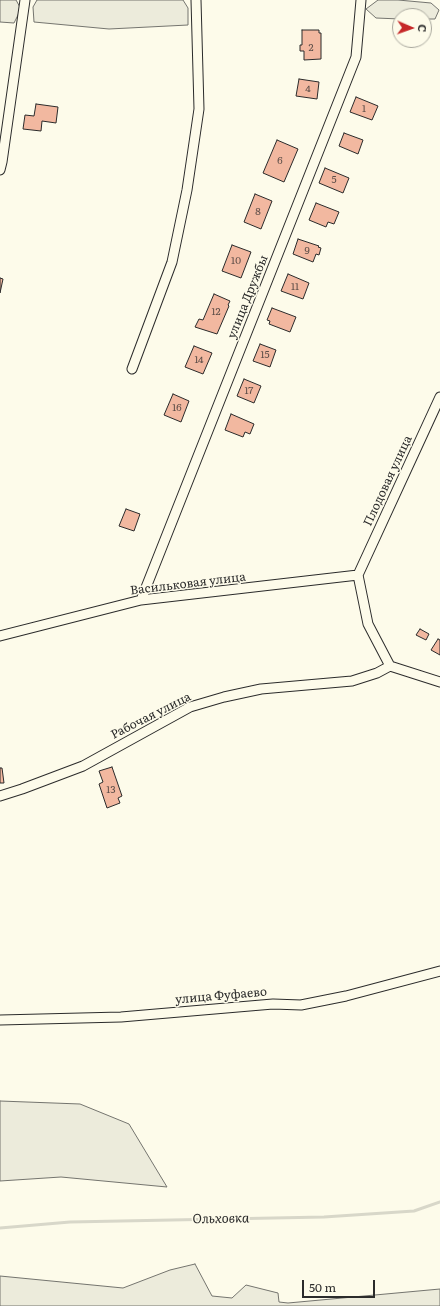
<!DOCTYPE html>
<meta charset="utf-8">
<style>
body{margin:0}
#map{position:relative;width:440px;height:1306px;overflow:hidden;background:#fdfbea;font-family:Literata,serif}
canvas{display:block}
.north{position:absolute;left:392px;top:8px;width:40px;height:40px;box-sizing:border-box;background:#fdfbea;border:1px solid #a9a89e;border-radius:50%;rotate:92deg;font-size:11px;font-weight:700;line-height:16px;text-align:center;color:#2b2b2b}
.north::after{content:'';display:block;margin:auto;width:14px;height:18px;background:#c62828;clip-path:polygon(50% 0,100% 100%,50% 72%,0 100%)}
.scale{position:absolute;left:302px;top:1280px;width:73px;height:18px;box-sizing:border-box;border:2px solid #2b2b2b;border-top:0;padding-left:5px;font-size:12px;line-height:14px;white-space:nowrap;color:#2b2b2b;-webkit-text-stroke:3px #fdfbea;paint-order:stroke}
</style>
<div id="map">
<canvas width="440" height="1306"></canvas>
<div class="north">С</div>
<div class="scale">50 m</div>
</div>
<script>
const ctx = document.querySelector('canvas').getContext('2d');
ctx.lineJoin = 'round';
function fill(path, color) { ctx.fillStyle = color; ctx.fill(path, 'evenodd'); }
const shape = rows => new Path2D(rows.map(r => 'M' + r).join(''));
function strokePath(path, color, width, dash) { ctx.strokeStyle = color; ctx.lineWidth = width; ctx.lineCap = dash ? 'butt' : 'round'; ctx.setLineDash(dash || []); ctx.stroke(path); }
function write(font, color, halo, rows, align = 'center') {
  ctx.font = font + ' Literata,serif'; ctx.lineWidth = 3; ctx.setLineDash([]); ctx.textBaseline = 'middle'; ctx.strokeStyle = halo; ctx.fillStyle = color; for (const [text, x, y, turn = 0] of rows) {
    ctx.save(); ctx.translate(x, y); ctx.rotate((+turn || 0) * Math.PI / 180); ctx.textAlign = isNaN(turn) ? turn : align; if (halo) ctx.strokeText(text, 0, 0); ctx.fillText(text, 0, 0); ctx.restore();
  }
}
const green = shape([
 [0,0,16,0,21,9,14,23,0,22,0,0],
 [37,0,183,0,188,8,188,25,109,29,34,22,33,7,37,0],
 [378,0,398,0,431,3,439,10,435,19,424,19,424,16,400,16,400,19,376,18,366,9,378,0],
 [0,1101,80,1104,129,1124,167,1187,61,1177,0,1181,0,1101],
 [195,1264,212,1296,232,1298,246,1285,278,1293,279,1302,288,1303,440,1289,440,1306,0,1306,0,1276,123,1288,170,1270,195,1264]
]);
const stream = shape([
 [0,1228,70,1222,324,1217,414,1211,440,1202]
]);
const building = shape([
 [302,30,319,30,319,33,321,33,321,59,304,60,304,51,300,51,300,45,302,45,302,30],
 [299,79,319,82,317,99,296,96,299,79],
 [356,97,378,106,372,120,350,112,356,97],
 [36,104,58,107,56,123,42,121,41,131,23,129,25,115,34,116,36,104],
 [344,133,363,140,358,154,339,146,344,133],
 [277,140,298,149,284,182,263,173,277,140],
 [325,168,349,178,343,193,319,183,325,168],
 [255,194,272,201,261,229,244,222,255,194],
 [316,203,339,212,334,224,328,222,326,227,309,220,316,203],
 [298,239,319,246,318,247,321,248,319,255,316,254,313,262,293,254,298,239],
 [232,245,251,252,241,278,222,271,232,245],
 [288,274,309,283,303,299,281,291,288,274],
 [0,278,3,279,0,293,0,278],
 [214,294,230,301,228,305,229,306,217,334,195,327,199,319,203,320,214,294],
 [272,308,296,317,290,332,269,324,270,321,267,320,272,308],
 [260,344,276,350,270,367,253,361,260,344],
 [194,346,212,353,203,374,185,367,194,346],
 [244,379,261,386,254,403,237,396,244,379],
 [173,394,189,401,181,422,164,415,173,394],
 [231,414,254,424,250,434,245,432,243,437,225,430,231,414],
 [126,509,140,514,134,531,119,526,126,509],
 [420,629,429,634,426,640,416,635,420,629],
 [438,639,440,640,440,655,431,650,438,639],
 [112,767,122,796,118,798,120,803,107,808,99,784,103,782,99,771,112,767],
 [0,768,2,768,4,783,0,783,0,768]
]);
const street = shape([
 [0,170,2,162,25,0],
 [132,369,172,262,187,190,199,109,196,0],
 [358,575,440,397],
 [358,575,368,624,390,666,440,682],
 [141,600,356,57,361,0],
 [0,636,141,600,358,575],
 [0,796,22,789,83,766,190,707,224,697,261,689,352,681,377,673,390,666],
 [0,1020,121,1017,273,1004,301,1005,346,996,440,971]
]);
const numberNames = [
 ["2",311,48],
 ["4",308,89],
 ["1",364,109],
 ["6",280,161],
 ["5",334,180],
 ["8",258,212],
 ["9",307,251],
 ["10",236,261],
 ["11",295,287],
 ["12",216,312],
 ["15",265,355],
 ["14",199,360],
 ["17",249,391],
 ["16",177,408],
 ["13",111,790]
];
const streetNames = [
 ["улица Дружбы",248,297,-68],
 ["Плодовая улица",388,481,-65],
 ["Васильковая улица",188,584,-7],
 ["Рабочая улица",151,716,-27],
 ["улица Фуфаево",221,996,-5]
];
const waterNames = [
 ["Ольховка",221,1219,-1]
];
fill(green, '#ecebdb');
strokePath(green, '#74746e', 1);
strokePath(stream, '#d8d7c9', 3);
fill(building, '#f2b8a0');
strokePath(building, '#2b2b2b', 1);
strokePath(street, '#2b2b2b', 11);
strokePath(street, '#fdfbea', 9);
write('10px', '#5d4e48', null, numberNames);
write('12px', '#2b2b2b', '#fdfbea', streetNames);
write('italic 13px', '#2b2b2b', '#fdfbea', waterNames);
</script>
